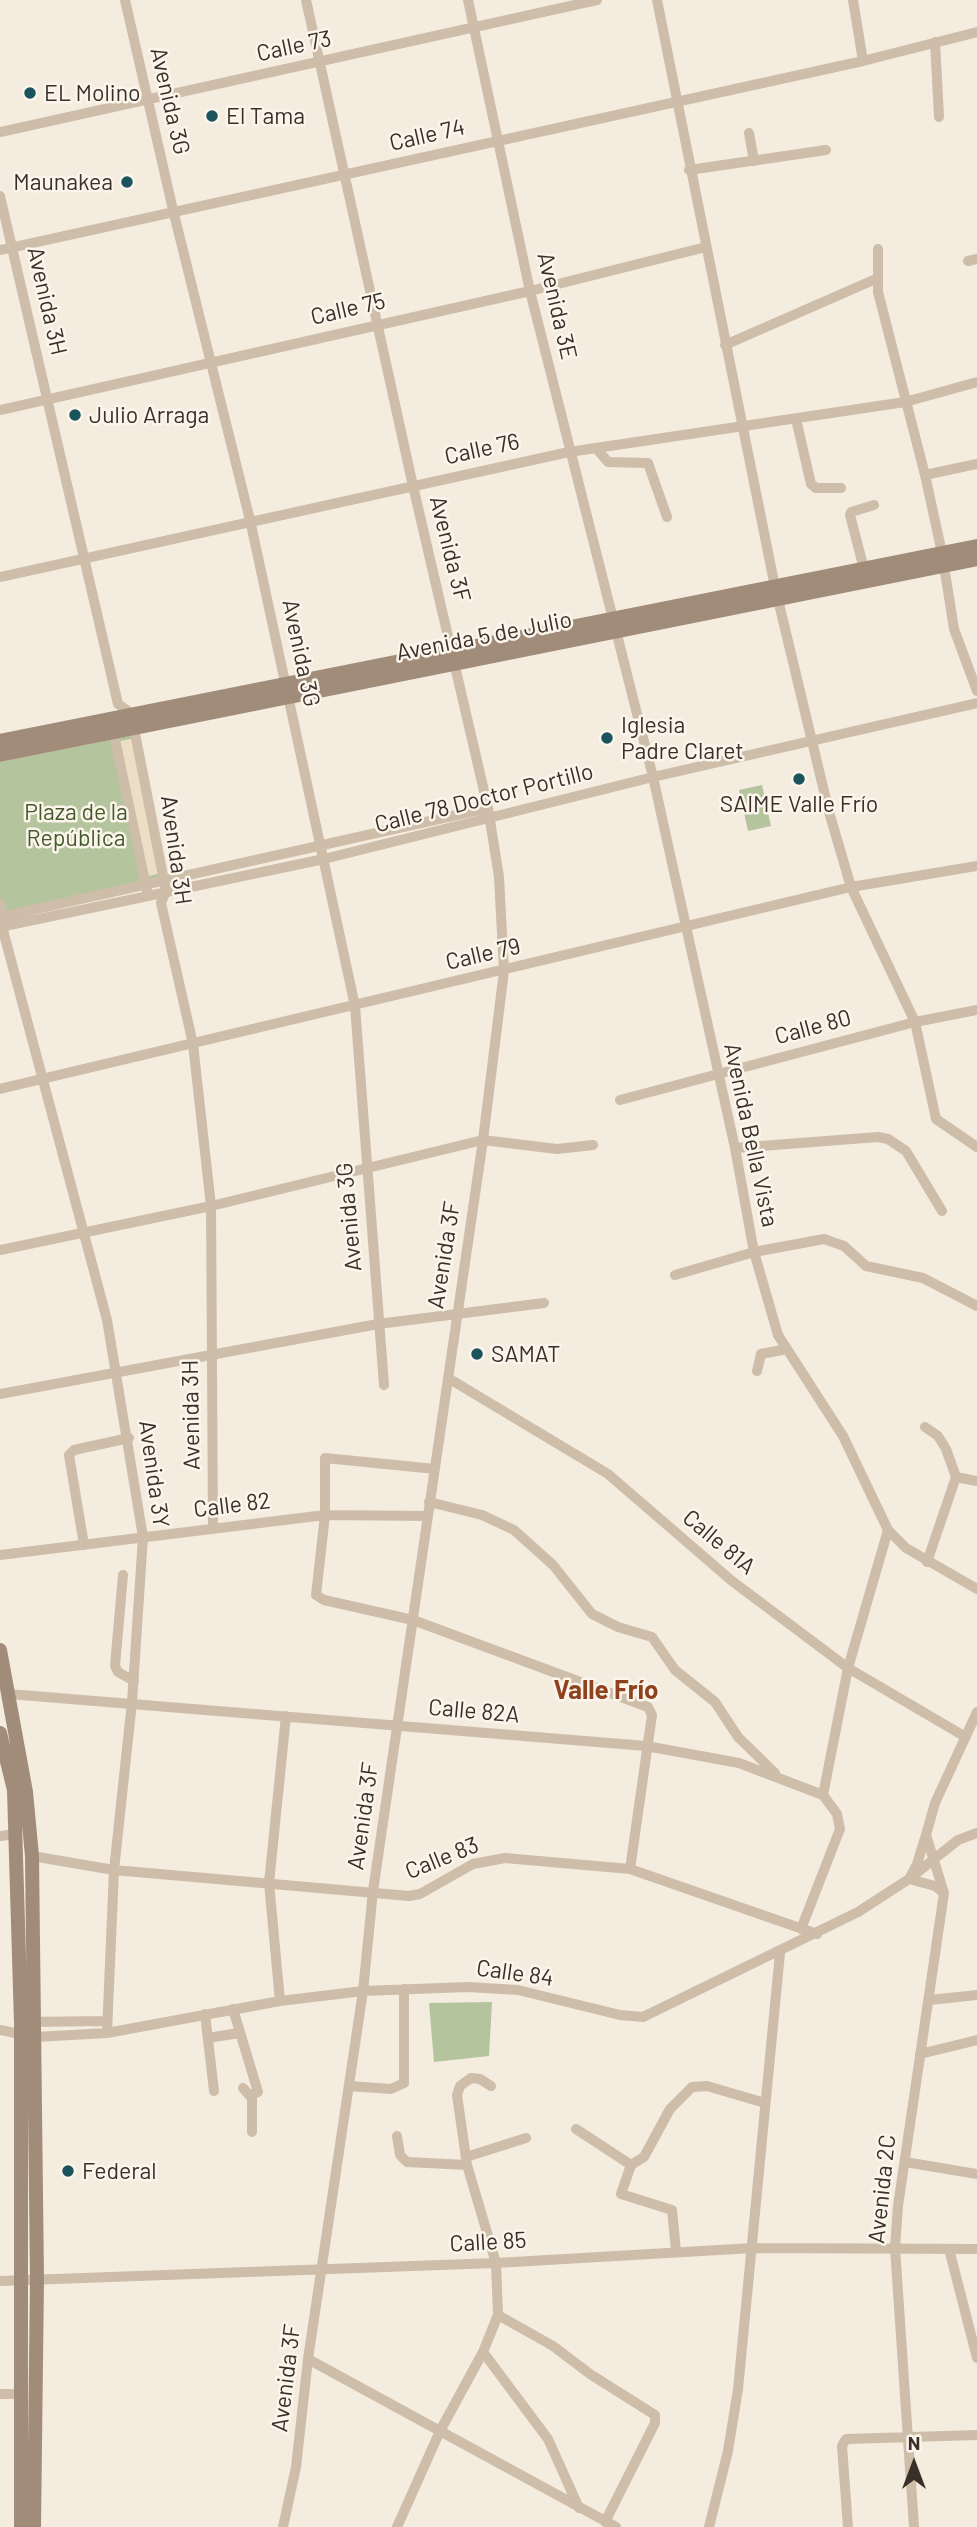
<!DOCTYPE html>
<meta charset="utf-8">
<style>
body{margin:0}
#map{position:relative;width:977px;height:2527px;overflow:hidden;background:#f4ecdf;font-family:Barlow,sans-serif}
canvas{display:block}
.north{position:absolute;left:879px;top:2429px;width:70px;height:70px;-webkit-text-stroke:5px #fbf5ec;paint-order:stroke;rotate:0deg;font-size:19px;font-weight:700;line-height:28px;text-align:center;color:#3a3029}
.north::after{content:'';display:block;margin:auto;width:24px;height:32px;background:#3a3029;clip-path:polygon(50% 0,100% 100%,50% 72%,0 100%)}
</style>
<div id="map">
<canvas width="977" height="2527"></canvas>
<div class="north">N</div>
</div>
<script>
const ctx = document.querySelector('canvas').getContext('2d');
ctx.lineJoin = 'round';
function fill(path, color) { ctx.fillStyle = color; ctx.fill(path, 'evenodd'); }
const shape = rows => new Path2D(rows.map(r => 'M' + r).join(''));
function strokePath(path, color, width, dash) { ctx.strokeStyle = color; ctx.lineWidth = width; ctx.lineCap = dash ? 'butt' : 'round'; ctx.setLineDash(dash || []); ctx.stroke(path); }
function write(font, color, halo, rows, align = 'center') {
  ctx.font = font + ' Barlow,sans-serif'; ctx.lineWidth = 5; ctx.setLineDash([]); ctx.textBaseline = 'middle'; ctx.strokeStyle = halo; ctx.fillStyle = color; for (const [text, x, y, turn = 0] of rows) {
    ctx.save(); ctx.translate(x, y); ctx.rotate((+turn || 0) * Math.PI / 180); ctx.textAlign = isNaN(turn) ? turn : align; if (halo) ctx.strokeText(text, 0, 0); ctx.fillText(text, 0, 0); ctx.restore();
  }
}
const green = shape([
 [138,734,166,884,0,920,0,762],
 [762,785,771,826,748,831,739,790],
 [492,2002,489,2056,434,2062,429,2003]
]);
const plaza = shape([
 [136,738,162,873,144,877,115,742]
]);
const street = shape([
 [125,0,173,210,250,520,355,1006,384,1385],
 [468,0,530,291,653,777,735,1148,754,1252,778,1335,843,1436,888,1530,906,1548,977,1589],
 [657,0,775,587,829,812,851,887,915,1022,936,1119,977,1147],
 [853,0,863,61],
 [935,42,939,117],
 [0,132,597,0],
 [749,133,754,161],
 [689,170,826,150],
 [0,196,118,704,131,713,166,891,161,903,193,1044,211,1206,213,1527],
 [878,249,878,292,925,475,942,553,954,629,977,691],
 [0,250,863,61,977,32],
 [968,261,977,259],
 [725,345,878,278],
 [0,410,530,291,706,247],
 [796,419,811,484,816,488,841,488],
 [596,448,608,462,648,463,667,517],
 [925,475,977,464],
 [864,569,850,515,851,512,874,505],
 [0,577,569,452,905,402,977,382],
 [112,725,147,891],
 [0,904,4,934,107,1320,143,1537,132,1702,114,1870,107,2033],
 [0,917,488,808],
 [0,927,324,859,653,777,977,703],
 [0,1089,851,887,977,866],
 [620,1100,915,1022,977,1010],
 [735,1148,878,1137,888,1139,906,1151,942,1211],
 [0,1250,211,1206,483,1140,557,1149,593,1145],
 [675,1275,754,1252,824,1239,844,1246,866,1266,923,1278,977,1306],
 [757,1371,761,1354,787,1349],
 [448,1378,608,1474,732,1581,848,1668,964,1736],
 [0,1394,378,1324,544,1303],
 [925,1427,938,1436,946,1449,956,1477],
 [435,1469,325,1458,325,1515,316,1595,324,1600,413,1620,648,1707,652,1715,630,1869],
 [429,1502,482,1515,514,1530,553,1565,592,1614,618,1627,652,1637,675,1670,715,1702,738,1737,775,1773],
 [84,1545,69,1455,74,1450,129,1438],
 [0,1555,325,1515,427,1516],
 [927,1562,956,1477,977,1481],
 [123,1575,115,1666,118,1672,134,1681],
 [9,1694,646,1746,739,1763,823,1795,848,1668,888,1530],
 [0,1836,16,1834],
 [925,1838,917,1864,909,1879,935,1886,944,1893],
 [32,1856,114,1870,409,1896,420,1894,473,1864,505,1858,630,1869,817,1934],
 [801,1929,840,1829,837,1814,823,1795],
 [929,2000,977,1995],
 [280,2001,269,1883,286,1716],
 [233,2009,258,2092,249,2095,243,2088],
 [205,2014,214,2091],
 [27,2022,107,2021],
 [0,2030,35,2037,107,2033,280,2001,363,1991,467,1987,518,1990,620,2015,643,2017,858,1912,909,1879,958,1840,977,1833],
 [208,2038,239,2033],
 [920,2054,977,2040],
 [349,2086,391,2089,404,2083,404,1989],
 [576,2129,631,2165],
 [252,2132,252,2096],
 [397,2136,400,2155,407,2162,467,2165],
 [466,2157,526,2138],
 [905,2162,977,2174],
 [949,2249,977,2358],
 [676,2251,672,2210,621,2194,631,2165,644,2157,670,2109,692,2087,707,2086,765,2103],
 [0,2281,496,2263,753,2248,977,2249],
 [498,2315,553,2346,590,2374,655,2415,655,2423,605,2522],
 [483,2352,548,2439,579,2508],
 [308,2359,616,2527],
 [0,2394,22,2394],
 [283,2527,296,2467,308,2359,363,1991,373,1891,483,1140,504,971,499,877,488,808,413,486,306,0],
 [397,2527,440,2431,483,2352,498,2315,496,2263,467,2165,457,2095,460,2086,471,2078,480,2079,491,2086],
 [709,2527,728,2451,738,2389,780,1953],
 [848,2527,842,2446,846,2439,977,2435],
 [914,2527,895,2248,898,2206,944,1893,926,1835,935,1803,977,1712]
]);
const secondary = shape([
 [0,741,977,546],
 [0,755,977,559],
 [0,1650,26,1792,32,1856,37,2279,34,2527],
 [0,1733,14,1790,21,2023,21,2527]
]);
const markers = [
 [30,93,7,"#1c545e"],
 [212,116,7,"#1c545e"],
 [127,182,7,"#1c545e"],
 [75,415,7,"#1c545e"],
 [607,738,7,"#1c545e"],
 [799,779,7,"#1c545e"],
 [477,1354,7,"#1c545e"],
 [68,2171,7,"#1c545e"]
];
const streetNames = [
 ["Calle 73",294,46,-12],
 ["Avenida 3G",170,101,77],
 ["Calle 74",427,135,-13],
 ["Avenida 3H",47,301,77],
 ["Avenida 3E",557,306,77],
 ["Calle 75",348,309,-13],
 ["Calle 76",482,449,-12],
 ["Avenida 3F",450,549,76],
 ["Avenida 5 de Julio",484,636,-11],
 ["Avenida 3G",301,653,78],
 ["Calle 78 Doctor Portillo",484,798,-14],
 ["Avenida 3H",176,850,82],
 ["Calle 79",483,954,-13],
 ["Calle 80",813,1027,-15],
 ["Avenida Bella Vista",751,1135,78],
 ["Avenida 3G",349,1217,-95],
 ["Avenida 3F",444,1255,-81],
 ["Avenida 3H",191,1415,-91],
 ["Avenida 3Y",154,1474,82],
 ["Calle 82",232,1505,-7],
 ["Calle 81A",719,1542,40],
 ["Calle 82A",474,1711,5],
 ["Avenida 3F",363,1816,-82],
 ["Calle 83",442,1858,-22],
 ["Calle 84",515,1973,8],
 ["Avenida 2C",882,2189,-84],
 ["Calle 85",488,2242,-3],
 ["Avenida 3F",286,2378,-83]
];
const poiNames = [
 ["EL Molino",44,93],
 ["El Tama",226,116],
 ["Maunakea",113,182,"right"],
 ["Julio Arraga",89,415],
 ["Iglesia",621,725],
 ["Padre Claret",621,751],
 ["SAIME Valle Frío",799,804,"center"],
 ["SAMAT",491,1354],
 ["Federal",82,2171]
];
const parkNames = [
 ["Plaza de la",76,812],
 ["República",76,838]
];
const quarterNames = [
 ["Valle Frío",606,1690]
];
fill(green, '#b4c49d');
fill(plaza, '#eddfc5');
strokePath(street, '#cdbda9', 10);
strokePath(secondary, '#a18c7a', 14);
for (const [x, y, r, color] of markers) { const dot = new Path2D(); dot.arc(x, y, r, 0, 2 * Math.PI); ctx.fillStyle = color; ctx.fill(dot); strokePath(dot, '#fbf5ec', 2.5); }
write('23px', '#3a3029', '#fbf5ec', streetNames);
write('23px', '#3a3029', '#fbf5ec', poiNames, 'left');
write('23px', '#455a2c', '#fbf5ec', parkNames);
write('bold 26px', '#8e421e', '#fbf5ec', quarterNames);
</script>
